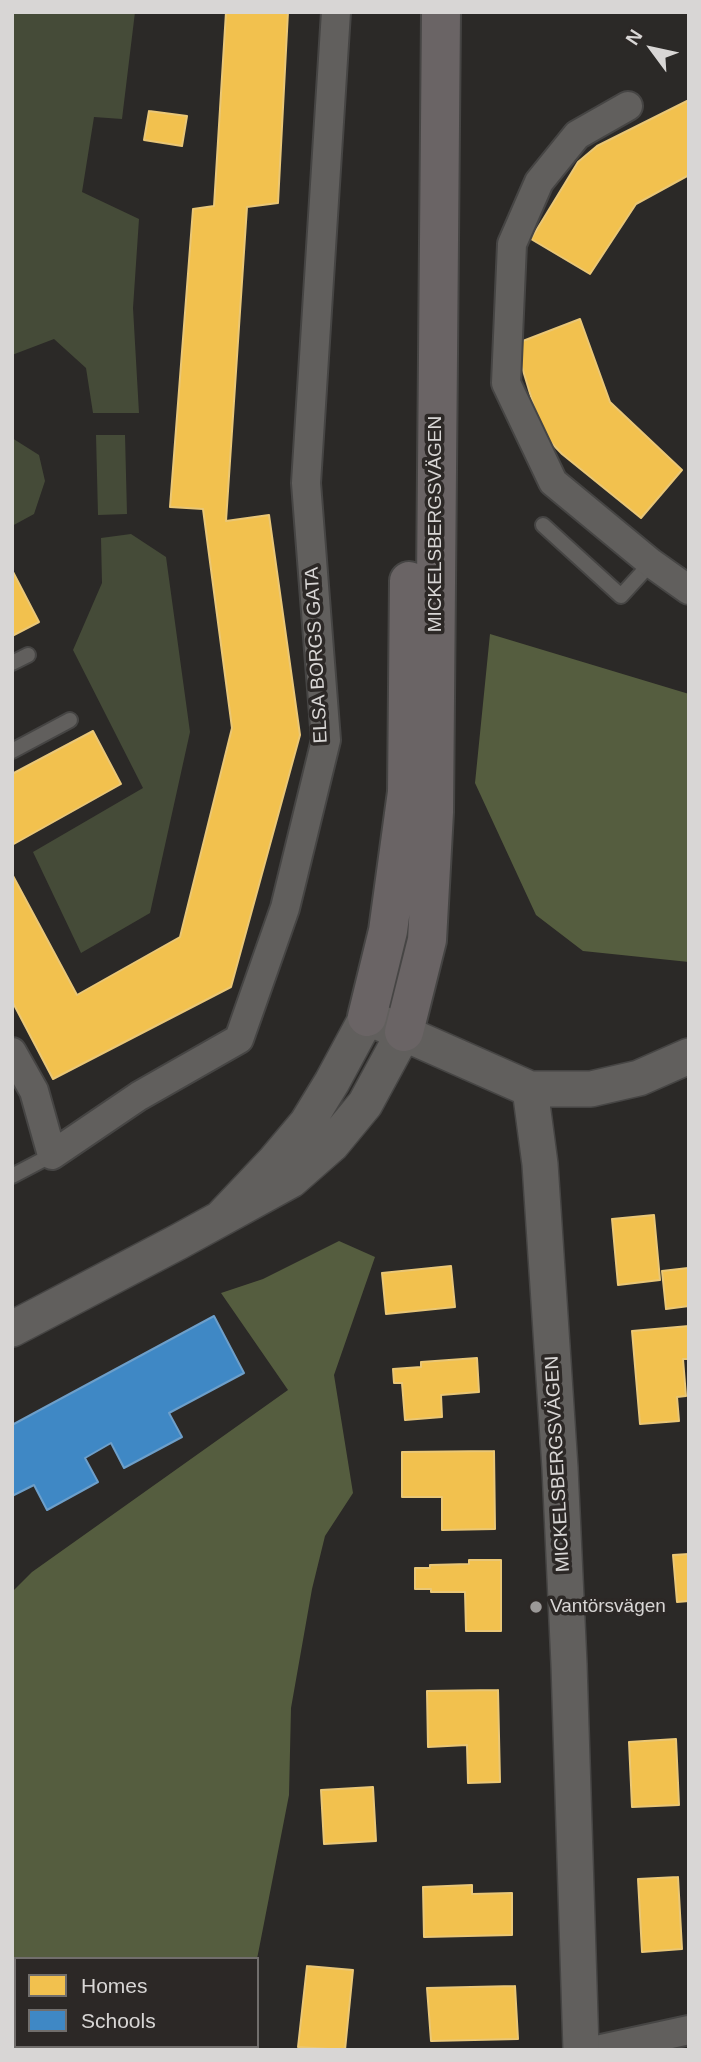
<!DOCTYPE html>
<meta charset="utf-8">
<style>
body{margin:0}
#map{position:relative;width:701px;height:2062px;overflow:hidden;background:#2b2927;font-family:Arial,sans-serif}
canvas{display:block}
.frame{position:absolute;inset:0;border:14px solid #d8d6d5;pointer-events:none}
.legend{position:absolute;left:14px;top:1957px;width:245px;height:91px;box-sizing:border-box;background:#2c2826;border:2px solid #716e6c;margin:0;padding:9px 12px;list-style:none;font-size:21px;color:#d8d6d5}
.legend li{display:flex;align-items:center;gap:14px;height:35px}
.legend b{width:35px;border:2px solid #716e6c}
.north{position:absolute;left:617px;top:14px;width:70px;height:70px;-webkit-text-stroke:5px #2c2826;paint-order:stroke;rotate:303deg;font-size:19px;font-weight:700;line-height:28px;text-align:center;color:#d8d6d5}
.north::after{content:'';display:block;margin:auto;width:24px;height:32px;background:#d8d6d5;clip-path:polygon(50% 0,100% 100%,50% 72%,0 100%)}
</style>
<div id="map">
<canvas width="701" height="2062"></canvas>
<div class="frame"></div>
<ul class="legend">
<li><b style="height:19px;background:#f2c14e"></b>Homes</li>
<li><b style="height:19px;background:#3f88c5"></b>Schools</li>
</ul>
<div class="north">N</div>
</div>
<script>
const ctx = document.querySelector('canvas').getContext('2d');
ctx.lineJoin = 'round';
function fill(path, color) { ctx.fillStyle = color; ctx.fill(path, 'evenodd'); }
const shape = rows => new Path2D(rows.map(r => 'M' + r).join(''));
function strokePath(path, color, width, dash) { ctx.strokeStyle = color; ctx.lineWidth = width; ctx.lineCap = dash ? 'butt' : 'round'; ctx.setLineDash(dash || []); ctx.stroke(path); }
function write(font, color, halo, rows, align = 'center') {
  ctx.font = font + ' Arial,sans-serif'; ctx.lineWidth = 7; ctx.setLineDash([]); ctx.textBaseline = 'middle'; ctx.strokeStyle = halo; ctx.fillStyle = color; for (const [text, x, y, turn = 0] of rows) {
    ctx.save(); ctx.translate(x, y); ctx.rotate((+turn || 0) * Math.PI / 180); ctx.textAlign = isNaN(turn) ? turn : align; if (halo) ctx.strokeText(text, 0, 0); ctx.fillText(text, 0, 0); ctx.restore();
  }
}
const green = shape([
 [12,12,135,12,122,119,94,117,82,192,139,219,133,308,139,413,93,413,86,368,54,339,12,355],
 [96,435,125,435,127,514,98,515],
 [12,438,39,455,45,481,34,514,12,526],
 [131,534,166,557,190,732,150,913,81,953,33,852,143,788,73,650,102,583,101,538]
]);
const forest = shape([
 [490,634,689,694,689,962,583,951,536,915,475,783],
 [339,1241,375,1257,334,1375,353,1493,325,1536,312,1589,291,1708,289,1795,257,1959,16,1959,16,2046,208,2046,207,2050,12,2050,12,1592,32,1572,288,1390,221,1293,263,1279]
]);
const homes = shape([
 [226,12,288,12,278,203,247,207,226,521,269,515,300,735,231,987,53,1079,12,1001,12,874,77,995,180,937,232,728,203,509,170,507,193,209,214,206,226,12],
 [687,101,689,104,689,175,636,204,590,274,531,239,578,162,597,146,687,101],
 [149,111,187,116,182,146,144,140,149,111],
 [580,319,610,402,682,470,641,518,562,454,542,433,515,344,580,319],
 [12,570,39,622,12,636,12,570],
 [93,731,121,784,12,845,12,774,93,731],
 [654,1215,660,1280,618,1285,612,1219,654,1215],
 [451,1266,455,1307,386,1314,382,1273,451,1266],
 [688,1268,689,1306,666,1309,662,1271,688,1268],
 [689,1326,689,1359,683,1359,686,1396,677,1397,679,1421,640,1424,632,1331,689,1326],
 [477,1358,479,1392,441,1395,442,1417,405,1420,402,1383,394,1383,393,1369,421,1367,421,1362,477,1358],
 [494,1451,495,1529,442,1530,442,1497,402,1497,402,1452,494,1451],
 [689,1554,689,1601,677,1602,673,1555,689,1554],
 [469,1560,501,1560,501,1631,466,1631,465,1592,431,1592,431,1589,415,1589,415,1568,430,1568,430,1565,469,1564,469,1560],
 [498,1690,500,1782,468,1783,467,1745,428,1747,427,1691,498,1690],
 [676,1739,679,1805,632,1807,629,1742,676,1739],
 [373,1787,376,1841,324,1844,321,1790,373,1787],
 [678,1877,682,1949,642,1952,638,1879,678,1877],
 [472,1885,472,1894,512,1893,512,1935,424,1937,423,1887,472,1885],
 [307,1966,353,1970,345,2050,298,2047,307,1966],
 [515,1986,518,2039,431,2041,427,1988,515,1986]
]);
const schools = shape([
 [214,1316,244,1373,169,1413,182,1437,124,1468,111,1443,85,1458,98,1482,47,1510,34,1485,12,1496,12,1425,214,1316]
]);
const service = shape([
 [543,525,621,596,651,563],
 [12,663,28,655],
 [12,751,70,720],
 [12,1176,52,1155]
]);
const minor = shape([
 [628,106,577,135,539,182,512,244,506,383,553,482,651,563,689,590],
 [12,1052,34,1091,52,1155,139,1096,239,1039,285,908,326,740,306,483,336,12],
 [597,2050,689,2030]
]);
const tertiary = shape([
 [530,1089,540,1164,560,1468,569,1664,581,2050],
 [222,1217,275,1161,307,1123,332,1082,367,1017,530,1089,591,1089,639,1078,689,1056],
 [12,1329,178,1242,291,1180,332,1144,365,1104,404,1032]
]);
const secondary = shape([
 [367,1017,388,931,407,792,409,581],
 [404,1032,427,940,434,812,441,12]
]);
const markers = [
 [536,1607,7,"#9b9998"]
];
const streetNames = [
 ["MICKELSBERGSVÄGEN",436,524,-90],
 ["ELSA BORGS GATA",317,655,-93],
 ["MICKELSBERGSVÄGEN",558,1464,-93]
];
const poiNames = [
 ["Vantörsvägen",550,1607]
];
fill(green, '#454b38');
fill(forest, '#555d3f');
fill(homes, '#f2c14e');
strokePath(homes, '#eac776', 2);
fill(schools, '#3f88c5');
strokePath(schools, '#6d9fca', 2);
strokePath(service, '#464544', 18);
strokePath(minor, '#464544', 32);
strokePath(tertiary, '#464544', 38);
strokePath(secondary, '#464544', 42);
strokePath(service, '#615f5d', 14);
strokePath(minor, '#615f5d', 28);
strokePath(tertiary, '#615f5d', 35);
strokePath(secondary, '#6a6465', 38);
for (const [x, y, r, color] of markers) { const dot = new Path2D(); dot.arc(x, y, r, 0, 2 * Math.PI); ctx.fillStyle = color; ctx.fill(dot); strokePath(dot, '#2c2826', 2.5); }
write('19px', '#d8d6d5', '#2c2826', streetNames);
write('19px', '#d8d6d5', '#2c2826', poiNames, 'left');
</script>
